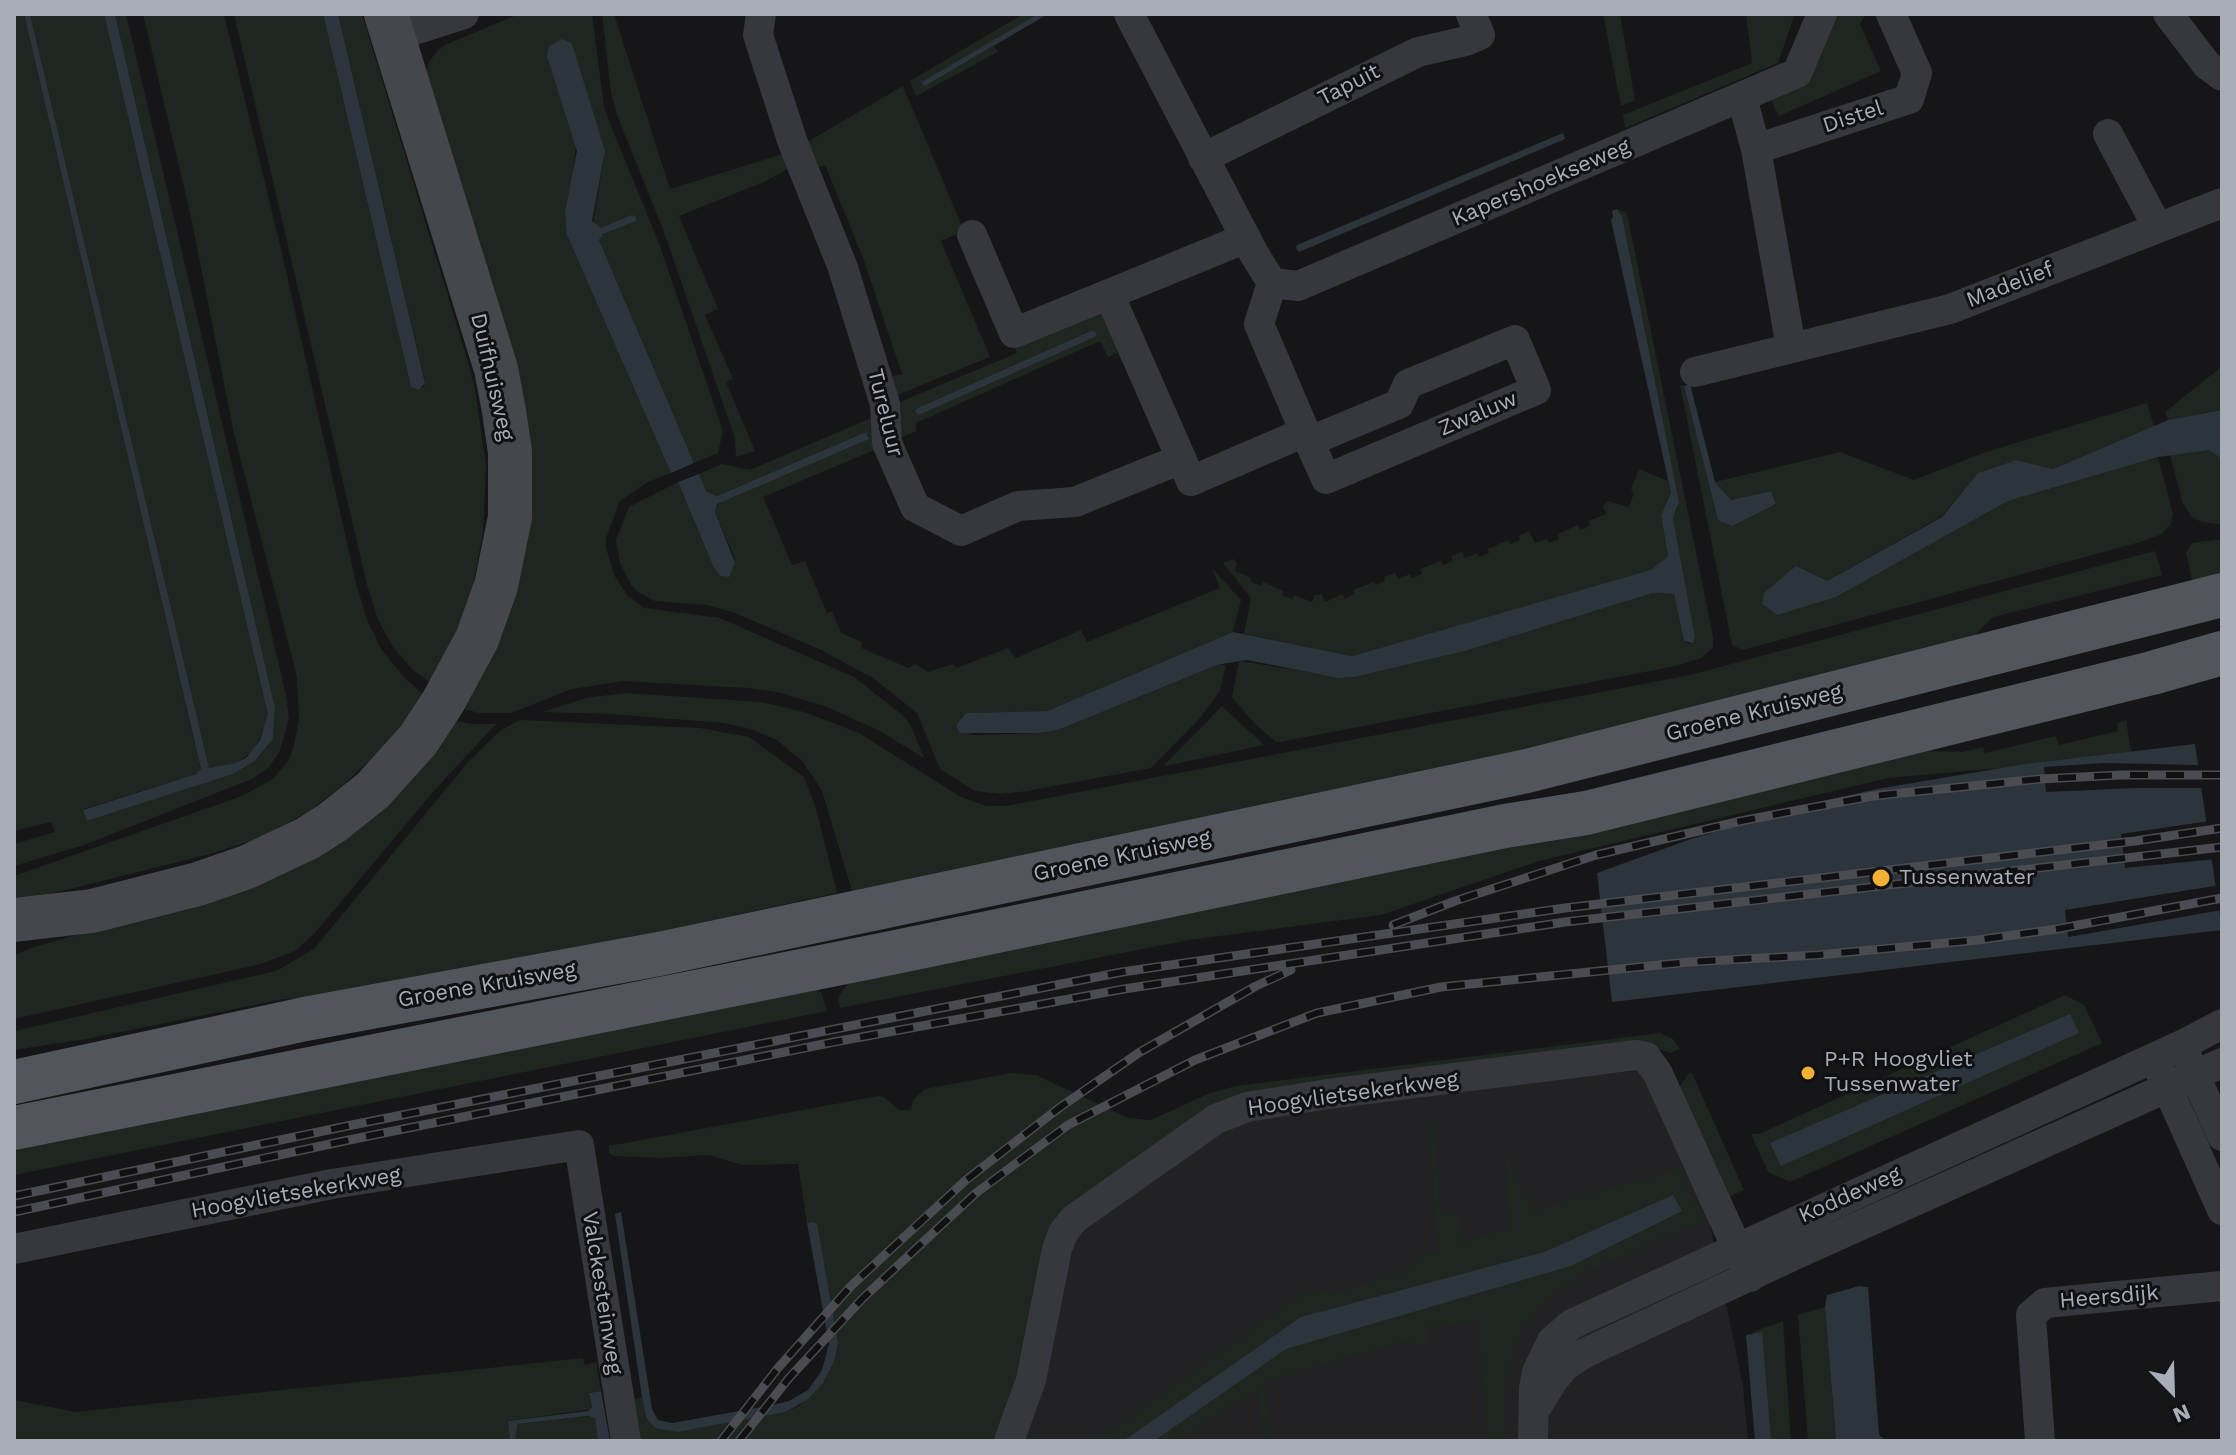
<!DOCTYPE html>
<style>
body{margin:0}
#map{position:relative;width:2236px;height:1455px;overflow:hidden;background:#161618;font-family:"Work Sans",sans-serif}
canvas{display:block}
.frame{position:absolute;inset:0;border:16px solid #a8adb8;pointer-events:none}
.north{position:absolute;left:2132px;top:1351px;width:80px;height:80px;-webkit-text-stroke:6px #111113;paint-order:stroke;rotate:157deg;font-size:22px;font-weight:700;line-height:32px;text-align:center;color:#a8adb8}
.north::after{content:'';display:block;margin:auto;width:28px;height:36px;background:#a8adb8;clip-path:polygon(50% 0,100% 100%,50% 72%,0 100%)}
</style>
<div id="map">
<canvas width="2236" height="1455"></canvas>
<div class="frame"></div>
<div class="north">N</div>
</div>
<script>
const ctx = document.querySelector('canvas').getContext('2d');
ctx.lineJoin = 'round';
function fill(path, color) { ctx.fillStyle = color; ctx.fill(path, 'evenodd'); }
const shape = rows => new Path2D(rows.map(r => 'M' + r).join(''));
function strokePath(path, color, width, dash) { ctx.strokeStyle = color; ctx.lineWidth = width; ctx.lineCap = dash ? 'butt' : 'round'; ctx.setLineDash(dash || []); ctx.stroke(path); }
function write(font, color, halo, rows, align = 'center') {
  ctx.font = font + ' "Work Sans",sans-serif'; ctx.lineWidth = 6; ctx.setLineDash([]); ctx.textBaseline = 'middle'; ctx.strokeStyle = halo; ctx.fillStyle = color; for (const [text, x, y, turn = 0] of rows) {
    ctx.save(); ctx.translate(x, y); ctx.rotate((+turn || 0) * Math.PI / 180); ctx.textAlign = isNaN(turn) ? turn : align; if (halo) ctx.strokeText(text, 0, 0); ctx.fillText(text, 0, 0); ctx.restore();
  }
}
const built = shape([
 [1641,1070,1709,1220,1743,1386,1748,1441,1020,1441,1065,1251,1078,1230,1234,1123,1385,1098]
]);
const green = shape([
 [14,14,24,14,201,770,196,774,84,809,87,821,233,774,256,761,273,739,275,708,115,14,126,14,286,695,289,719,279,753,268,768,252,779,84,845,14,866,14,844,55,832,51,822,14,831],
 [30,14,104,14,268,715,267,723,253,751,236,763,209,769],
 [143,14,224,14,281,249,356,583,367,620,381,649,404,677,424,695,399,733,341,787,308,812,257,839,210,854,14,903,14,876,242,796,273,779,288,761,293,749,299,720,297,677,234,434,191,217],
 [234,14,323,14,411,387,423,388,425,382,338,14,362,14,468,362,475,389,486,466,483,531,473,586,463,619,431,683,412,669,393,647,378,620,367,585],
 [519,14,592,14,604,107,609,121,660,246,723,431,718,453,694,463,599,240,603,234,635,221,602,228,593,224,604,157,576,145,567,235,671,473,648,482,620,501,606,538,606,548,614,575,628,596,644,608,720,618,854,677,901,714,910,724,924,758,880,731,827,707,777,692,747,688,624,681,572,689,511,713,479,713,464,709,517,577,426,74,429,62,437,51,445,45],
 [602,14,614,14,670,189,786,153,790,168,764,182,679,216,718,309,705,315,733,379,726,382,755,451,736,457,735,438,664,232,617,115,611,92],
 [1023,14,1038,14,923,82,925,86,994,46,998,52,916,96,910,81],
 [1603,14,1620,14,1635,100,1621,106],
 [1746,14,1795,14,1778,63,1625,128,1623,115,1752,63],
 [1830,14,1866,14,1860,24,1881,71,1779,116,1769,96],
 [903,86,964,231,941,241,990,357,895,396,889,377,902,374,863,258,825,165,813,170,800,146],
 [1617,209,1627,213,1713,636,1713,648,1701,658,1676,666,1280,742,1275,741,1255,724,1232,697,1239,661,1347,678,1465,651,1653,593,1674,594,1684,641,1689,644,1695,637,1673,518,1678,507],
 [1094,312,1107,314,1119,352,1108,357,1100,341,916,423,916,431,898,439,897,403,1017,353,1014,346],
 [1093,330,1097,334,1095,337,919,415,915,411],
 [2221,367,2222,410,2168,420,2165,412],
 [1680,385,1684,386,1718,520,1776,505,1771,491,1731,500,1715,482,1840,452,1914,480,1983,453,2147,403,2154,426,2053,469,2016,460,1978,473,1942,516,1827,581,1778,615,1836,597,2008,501,2158,457,2173,514,2171,523,2162,534,2140,542,1743,650,1732,645],
 [871,418,879,448,763,497,792,565,805,561,827,613,832,611,841,633,862,642,861,648,909,668,915,664,928,672,953,664,957,668,1008,648,1016,658,1081,630,1087,642,1220,588,1212,568,1241,600,1233,632,1047,711,966,713,957,724,957,728,973,735,1040,733,1058,730,1217,665,1226,665,1220,691,1199,719,1151,768,1027,791,1001,794,975,791,940,769,917,713,873,678,819,649,735,613,707,605,655,601,638,592,631,585,620,563,616,540,629,507,678,482,713,566,735,559,715,512,719,502,869,437,866,432,717,496,706,491,699,474,722,464,750,470],
 [2209,449,2222,459,2222,524,2217,524,2201,522,2191,516,2183,504,2170,455],
 [1639,469,1668,481,1671,493,1661,515,1668,556,1651,571,1352,656,1244,634,1251,598,1223,563,1233,559,1237,563,1235,571,1252,578,1251,582,1261,586,1263,582,1284,591,1282,595,1292,599,1294,595,1312,602,1315,595,1322,595,1325,602,1342,594,1345,599,1354,594,1353,590,1374,582,1376,585,1385,581,1384,577,1395,573,1398,579,1410,574,1412,578,1422,574,1420,569,1441,561,1443,565,1453,561,1451,556,1462,552,1465,558,1477,553,1479,557,1489,553,1488,549,1508,540,1510,544,1520,540,1519,536,1529,531,1535,543,1547,539,1549,543,1559,539,1558,534,1578,525,1580,530,1590,526,1589,521,1606,514,1603,506,1608,501,1629,507,1634,493,1631,490],
 [2222,539,2222,583,2194,590,2186,552,2192,543],
 [2155,551,2162,575,1993,617,1968,642,1571,744,852,891,822,791,803,762,777,740,751,729,724,723,608,714,542,712,586,698,625,693,762,702,804,712,859,733,961,797,987,806,1006,806,1690,675],
 [1222,706,1264,745,1165,766,1165,764],
 [520,720,700,728,749,737,804,777,816,808,837,893,616,941,330,998,284,999,86,1039,14,1050,14,1031,276,971,314,949,469,761,501,730],
 [2126,720,2133,764,2059,763,1888,778,1539,861,1381,915,1189,940,840,1008,838,998,853,975,1924,751,1962,752,1983,747,1985,753,2056,736,2059,745,2118,731,2117,723],
 [457,721,471,724,496,724,433,792,314,934,295,951,261,964,14,1019,14,955,34,947,190,903],
 [807,984,821,992,827,1011,14,1175,14,1145],
 [2065,995,2084,1005,2102,1043,1790,1182,1768,1172,1751,1134,1759,1134],
 [1660,1033,1673,1039,1680,1049,1670,1053,1653,1047,1266,1092,1067,1212,1020,1381,995,1441,633,1441,631,1400,642,1397,646,1417,678,1432,785,1412,799,1406,823,1383,834,1362,838,1343,812,1222,807,1223,798,1164,742,1165,709,1155,661,1158,614,1156,609,1153,609,1146,878,1096,884,1097,899,1110,911,1110,913,1100,925,1089,1011,1073,1036,1075,1128,1118,1151,1120,1210,1093,1236,1086],
 [1689,1073,1692,1073,1744,1190,1726,1198,1679,1088],
 [1434,1121,1441,1215,1460,1213,1462,1242,1509,1229,1505,1152,1534,1210,1678,1168,1705,1220,1582,1275,1555,1293,1532,1318,1517,1342,1506,1377,1504,1399,1506,1441,1488,1441,1477,1321,1428,1328,1429,1344,1410,1345,1409,1340,1266,1381,1271,1441,1263,1441,1258,1391,1246,1396,1181,1441,1154,1441,1286,1349,1571,1266,1673,1195,1544,1252,1301,1317,1123,1441,1096,1441,1302,1293,1314,1289,1334,1293,1409,1270,1414,1259,1437,1251,1429,1122],
 [1825,1307,1836,1441,1808,1441,1798,1315],
 [1783,1321,1791,1441,1762,1441,1753,1332],
 [583,1358,585,1365,596,1362,601,1391,589,1393,592,1409,508,1421,510,1441,14,1441,14,1400,76,1412],
 [591,1416,595,1418,598,1441,515,1441,516,1424]
]);
const water = shape([
 [24,14,30,14,209,768,236,763,247,757,260,740,268,715,104,14,115,14,275,708,273,739,255,761,233,774,87,821,83,810,196,774,201,769],
 [323,14,338,14,425,383,419,390,411,387],
 [1038,14,1048,14,925,86,923,85,922,82],
 [562,39,571,43,573,47,605,151,592,221,601,228,632,215,636,217,636,221,603,234,599,240,694,463,671,473,567,235,565,212,577,151,547,56,549,46],
 [1563,133,1565,139,1299,252,1296,248,1297,245],
 [1617,209,1622,217,1679,502,1673,518,1695,637,1693,643,1684,641,1674,594,1653,593,1465,651,1354,677,1339,678,1247,660,1239,661,1217,665,1058,730,1040,733,960,733,957,728,957,724,966,713,1047,711,1233,632,1352,656,1651,570,1668,556,1661,515,1671,493,1611,220,1613,217,1612,211],
 [1093,330,1097,334,1095,337,919,415,915,412,916,409],
 [1690,384,1715,482,1731,500,1771,491,1776,504,1732,526,1718,520,1684,386],
 [2222,410,2222,459,2209,450,2158,457,2008,501,1836,597,1778,615,1762,604,1764,593,1796,566,1827,581,1942,517,1978,473,2016,460,2053,469,2168,420],
 [866,432,869,439,717,504,715,512,735,563,729,577,721,576,713,566,678,482,699,474,706,491,717,496],
 [2195,744,2222,930,1612,1002,1597,873,1691,839,1814,803,1877,789,2025,764],
 [2070,1014,2079,1033,1781,1166,1770,1143],
 [1673,1195,1682,1211,1571,1266,1286,1349,1154,1441,1123,1441,1301,1317,1544,1252],
 [621,1212,652,1409,658,1420,672,1423,773,1405,789,1401,808,1390,822,1370,829,1344,807,1223,812,1222,817,1224,838,1343,834,1362,823,1383,807,1400,785,1412,678,1432,655,1428,646,1417,642,1397,615,1214],
 [1859,1286,1868,1287,1879,1435,1886,1441,1836,1441,1825,1307,1827,1295],
 [1762,1332,1771,1441,1755,1441,1746,1335],
 [601,1391,610,1441,598,1441,595,1418,588,1416,517,1424,515,1441,510,1441,508,1421,588,1411,592,1407,589,1393]
]);
const pier = shape([
 [2104,763,2202,765,2205,788,2135,788,2046,792,2044,767],
 [2210,821,2216,859,2125,868,2121,834],
 [2220,885,2222,910,2068,937,2065,910]
]);
const street = shape([
 [761,14,758,35,793,143,843,268,885,404,887,443,915,507,961,531,1018,506,1075,502,1181,459],
 [1129,14,1253,252,1272,283,1298,286,1797,73,1822,14],
 [2168,14,2207,65,2222,76],
 [393,37,464,14],
 [1742,98,1756,149,1791,347],
 [2108,134,2158,228],
 [1756,149,1909,99,1917,73,1891,14],
 [1203,158,1418,52,1466,41,1480,35,1471,14],
 [972,235,1014,333,1246,238],
 [1272,283,1259,324,1305,432,1326,479,1536,390,1515,340,1408,384,1399,404,1310,441],
 [1109,294,1191,481,1305,432],
 [1695,372,1950,309,2222,203],
 [2187,1057,2222,1136],
 [2159,1069,2222,1210],
 [14,1249,332,1184,579,1145,626,1441],
 [1538,1405,1554,1379,1566,1365,1585,1353,1799,1253,2222,1063],
 [1009,1441,1031,1380,1057,1249,1063,1233,1074,1219,1216,1119,1247,1107,1328,1094,1636,1055,1646,1057,1658,1074,1750,1277],
 [1533,1441,1534,1388,1537,1372,1552,1341,1572,1324,2182,1045,2222,1024],
 [2040,1441,2031,1315,2045,1303,2222,1286]
]);
const secondary = shape([
 [14,920,92,911,198,884,247,867,308,838,333,822,373,790,418,740,443,702,477,639,496,586,510,517,510,452,504,411,496,369,386,14]
]);
const primary = shape([
 [14,1082,305,1019,659,954,1527,771,2222,595],
 [14,1128,886,954,1505,826,1586,813,2152,673,2222,653]
]);
const rail = shape([
 [1393,925,1455,901,1596,855,1741,821,1873,796,2040,779,2121,775,2222,775],
 [14,1196,347,1126,1122,972,1565,908,2135,841,2222,828],
 [14,1212,349,1140,834,1042,1124,989,1565,922,2222,847],
 [721,1441,778,1368,851,1286,966,1180,1059,1108,1140,1052,1256,986,1291,970],
 [739,1441,789,1378,863,1298,976,1193,1068,1125,1195,1060,1317,1013,1441,987,1689,962,1818,955,1978,940,2057,929,2222,898]
]);
const markers = [
 [1881,878,10,"#f2b134"],
 [1808,1073,8,"#f2b134"]
];
const streetNames = [
 ["Tapuit",1349,85,-27],
 ["Distel",1853,117,-18],
 ["Kapershoekseweg",1541,183,-23],
 ["Madelief",2010,285,-21],
 ["Duifhuisweg",492,377,77],
 ["Tureluur",885,413,76],
 ["Zwaluw",1478,414,-23],
 ["Groene Kruisweg",1754,713,-14],
 ["Groene Kruisweg",1122,856,-12],
 ["Groene Kruisweg",487,985,-10],
 ["Hoogvlietsekerkweg",1353,1094,-8],
 ["Hoogvlietsekerkweg",296,1193,-10],
 ["Koddeweg",1850,1195,-24],
 ["Valckesteinweg",602,1293,81],
 ["Heersdijk",2109,1297,-5]
];
const poiNames = [
 ["Tussenwater",1899,878],
 ["P+R Hoogvliet",1824,1060],
 ["Tussenwater",1824,1085]
];
fill(built, '#222225');
fill(green, '#1e261f');
fill(water, '#2c353c');
fill(pier, '#161618');
strokePath(street, '#37383d', 30);
strokePath(secondary, '#45474d', 44);
strokePath(primary, '#53555c', 44);
strokePath(rail, '#4a4c52', 9);
strokePath(rail, '#111113', 6, [18]);
for (const [x, y, r, color] of markers) { const dot = new Path2D(); dot.arc(x, y, r, 0, 2 * Math.PI); ctx.fillStyle = color; ctx.fill(dot); strokePath(dot, '#111113', 3); }
write('22px', '#a8adb8', '#111113', streetNames);
write('22px', '#a8adb8', '#111113', poiNames, 'left');
</script>
